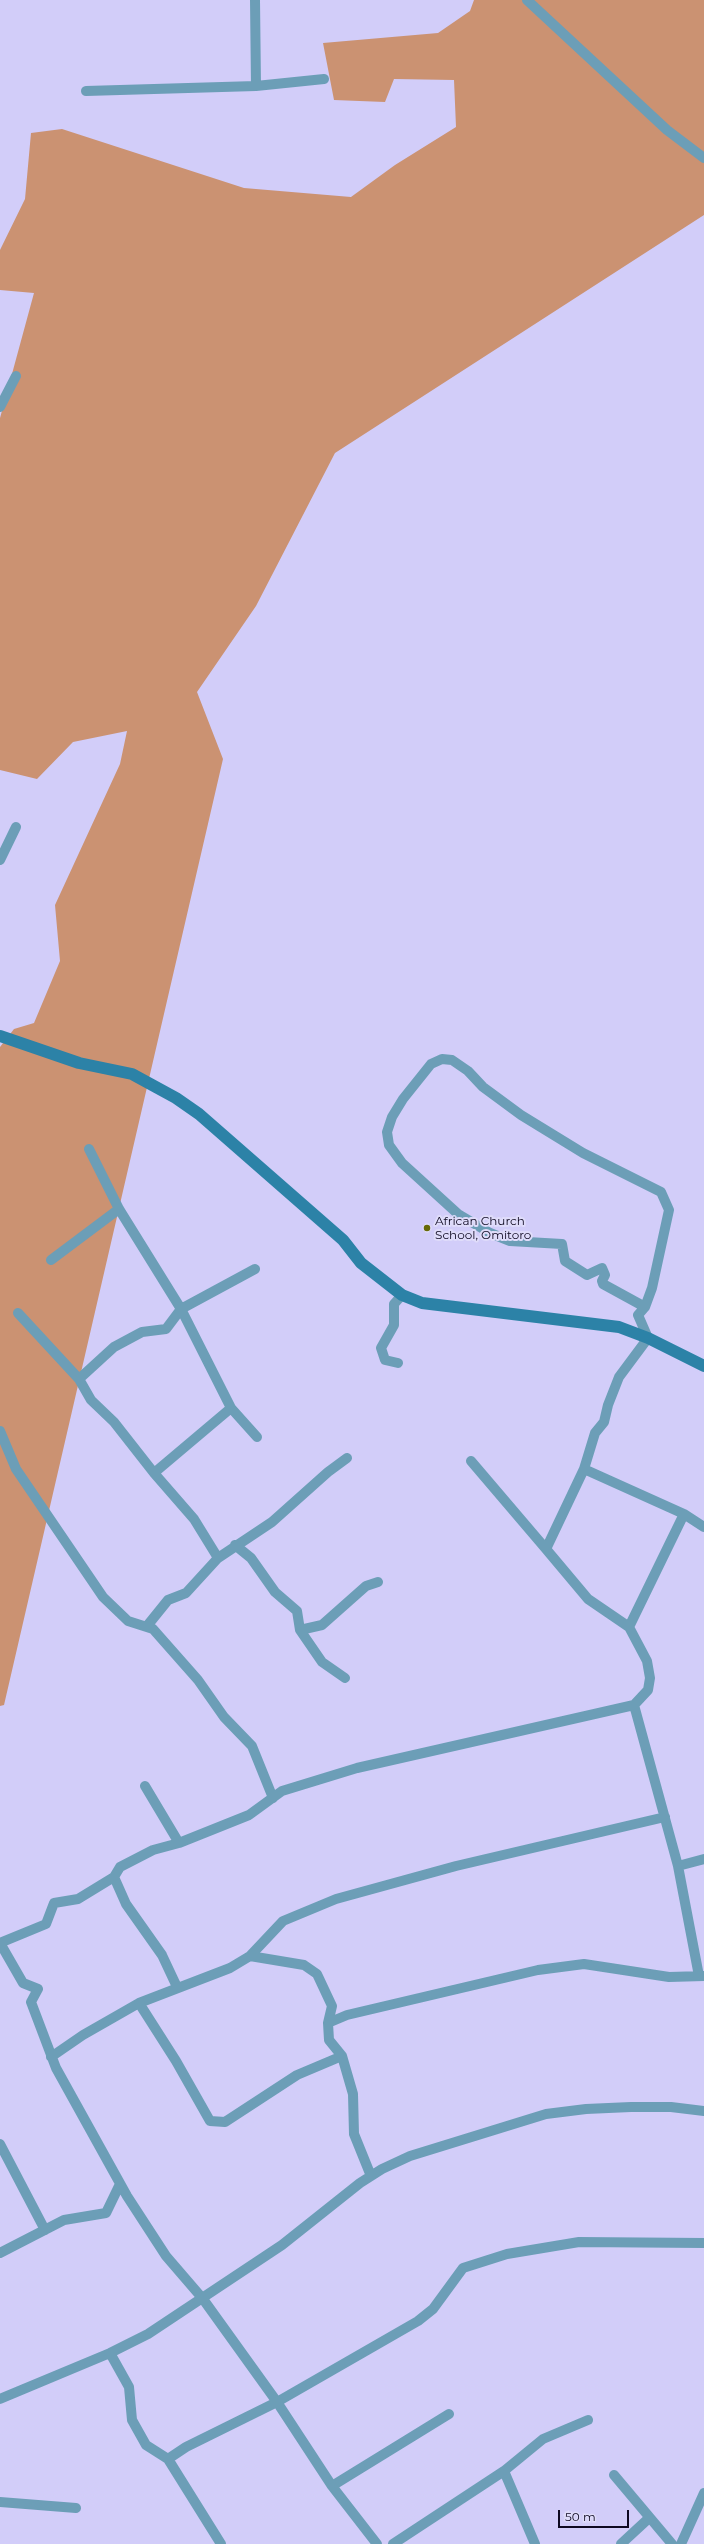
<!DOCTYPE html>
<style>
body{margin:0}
#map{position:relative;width:704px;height:2544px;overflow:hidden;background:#d2cdf9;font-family:Montserrat,sans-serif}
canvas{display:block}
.scale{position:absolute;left:558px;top:2510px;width:71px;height:18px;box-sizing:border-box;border:2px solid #0e0921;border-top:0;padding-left:5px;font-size:12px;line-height:14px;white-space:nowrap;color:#0e0921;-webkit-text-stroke:3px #dfdcfa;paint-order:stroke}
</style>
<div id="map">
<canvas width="704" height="2544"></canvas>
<div class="scale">50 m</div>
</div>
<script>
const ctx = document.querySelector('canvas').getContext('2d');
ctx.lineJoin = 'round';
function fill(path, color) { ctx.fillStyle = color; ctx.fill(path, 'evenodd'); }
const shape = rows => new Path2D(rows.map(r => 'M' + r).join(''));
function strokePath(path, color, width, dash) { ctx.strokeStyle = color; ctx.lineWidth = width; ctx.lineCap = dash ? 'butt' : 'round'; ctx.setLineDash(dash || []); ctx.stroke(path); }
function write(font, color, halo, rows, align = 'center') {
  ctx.font = font + ' Montserrat,sans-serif'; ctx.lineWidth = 4; ctx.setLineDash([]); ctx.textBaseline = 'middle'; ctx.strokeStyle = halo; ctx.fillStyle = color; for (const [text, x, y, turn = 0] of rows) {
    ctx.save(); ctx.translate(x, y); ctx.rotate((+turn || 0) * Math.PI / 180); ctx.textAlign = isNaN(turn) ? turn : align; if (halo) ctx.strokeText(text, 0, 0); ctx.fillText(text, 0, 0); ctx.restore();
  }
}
const green = shape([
 [474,0,704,0,704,215,335,453,256,606,197,692,223,759,4,1705,0,1706,0,1047,14,1029,34,1023,60,961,55,905,120,764,127,731,73,742,37,779,0,770,0,418,34,293,0,290,0,250,25,199,31,133,62,129,244,188,351,197,395,165,456,127,454,80,394,79,385,102,334,100,323,43,438,33,470,11]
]);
const minor = shape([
 [255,0,256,86],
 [527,0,667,130,704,158],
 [86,91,256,86,324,79],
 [0,407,16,376],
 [0,860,16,827],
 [89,1149,119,1209,181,1309,231,1408,257,1437],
 [51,1260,119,1209],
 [645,1307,603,1284,602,1281,605,1275,602,1268,587,1275,565,1261,562,1244,510,1241,490,1233,458,1214,402,1163,389,1145,387,1132,392,1117,403,1099,431,1064,442,1059,452,1060,468,1071,483,1087,521,1115,583,1153,661,1192,669,1210,652,1288,645,1307,638,1315,648,1338,619,1377,608,1405,604,1422,595,1433,584,1469,546,1549,588,1599,629,1627,647,1661,650,1678,648,1690,634,1705,678,1866,699,1976],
 [18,1313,79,1379,91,1400,114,1422,154,1473,194,1519,218,1558],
 [398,1363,385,1360,381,1348,394,1325,394,1304,402,1295],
 [79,1379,114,1347,142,1332,166,1329,181,1309,255,1269],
 [0,1431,16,1469,103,1597,128,1621,153,1629,198,1680,224,1717,252,1746,273,1798],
 [471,1461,546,1549],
 [584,1469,684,1514,704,1527],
 [154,1473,231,1408],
 [235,1545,251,1558,275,1592,297,1611,300,1630,322,1662,345,1678],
 [147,1626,168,1600,186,1593,218,1558,272,1522,328,1472,347,1458],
 [629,1627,684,1514],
 [300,1630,322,1625,366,1586,378,1582],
 [145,1786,179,1843],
 [678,1866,704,1859],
 [114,1877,126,1904,162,1955,177,1987],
 [0,1943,23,1983,38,1989,31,2002,56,2068,127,2196,166,2256,203,2299,277,2402,332,2486,377,2544],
 [0,1943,46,1924,54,1903,78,1899,114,1877,120,1867,153,1850,179,1843,249,1815,282,1791,357,1768,634,1705],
 [250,1956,304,1965,317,1974,332,2006,328,2023],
 [139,2003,176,2061,210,2121,225,2122,297,2075,342,2056],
 [51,2057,83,2035,139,2003,230,1968,250,1956,283,1921,336,1899,456,1866,665,1817],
 [0,2144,45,2230],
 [371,2176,354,2134,353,2094,342,2056,329,2040,328,2023,347,2015,538,1970,584,1964,669,1977,704,1976],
 [0,2253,64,2220,106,2213,120,2184],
 [110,2353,129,2387,132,2420,146,2445,168,2459,221,2544],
 [0,2399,110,2353,148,2334,282,2245,360,2183,382,2169,410,2156,546,2114,586,2109,631,2107,671,2107,704,2111],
 [168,2459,186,2447,277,2402,418,2321,433,2309,463,2268,507,2254,579,2242,704,2243],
 [504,2471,535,2544],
 [614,2475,672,2544],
 [332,2486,449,2414],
 [0,2502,76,2508],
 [393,2544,504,2471,543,2439,588,2420],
 [621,2544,648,2519],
 [681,2544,704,2493]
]);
const secondary = shape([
 [0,1036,79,1063,132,1074,176,1098,199,1114,343,1240,361,1263,402,1295,422,1303,619,1327,648,1338,704,1366]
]);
const markers = [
 [427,1228,4,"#676906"]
];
const poiNames = [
 ["African Church",435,1221],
 ["School, Omitoro",435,1235]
];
fill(green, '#cb9272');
strokePath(minor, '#6c9eb7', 10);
strokePath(secondary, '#2c82a7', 12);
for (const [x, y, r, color] of markers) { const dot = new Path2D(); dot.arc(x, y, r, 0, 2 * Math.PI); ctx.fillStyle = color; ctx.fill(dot); strokePath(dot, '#dfdcfa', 1.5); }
write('12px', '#0e0921', '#dfdcfa', poiNames, 'left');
</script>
